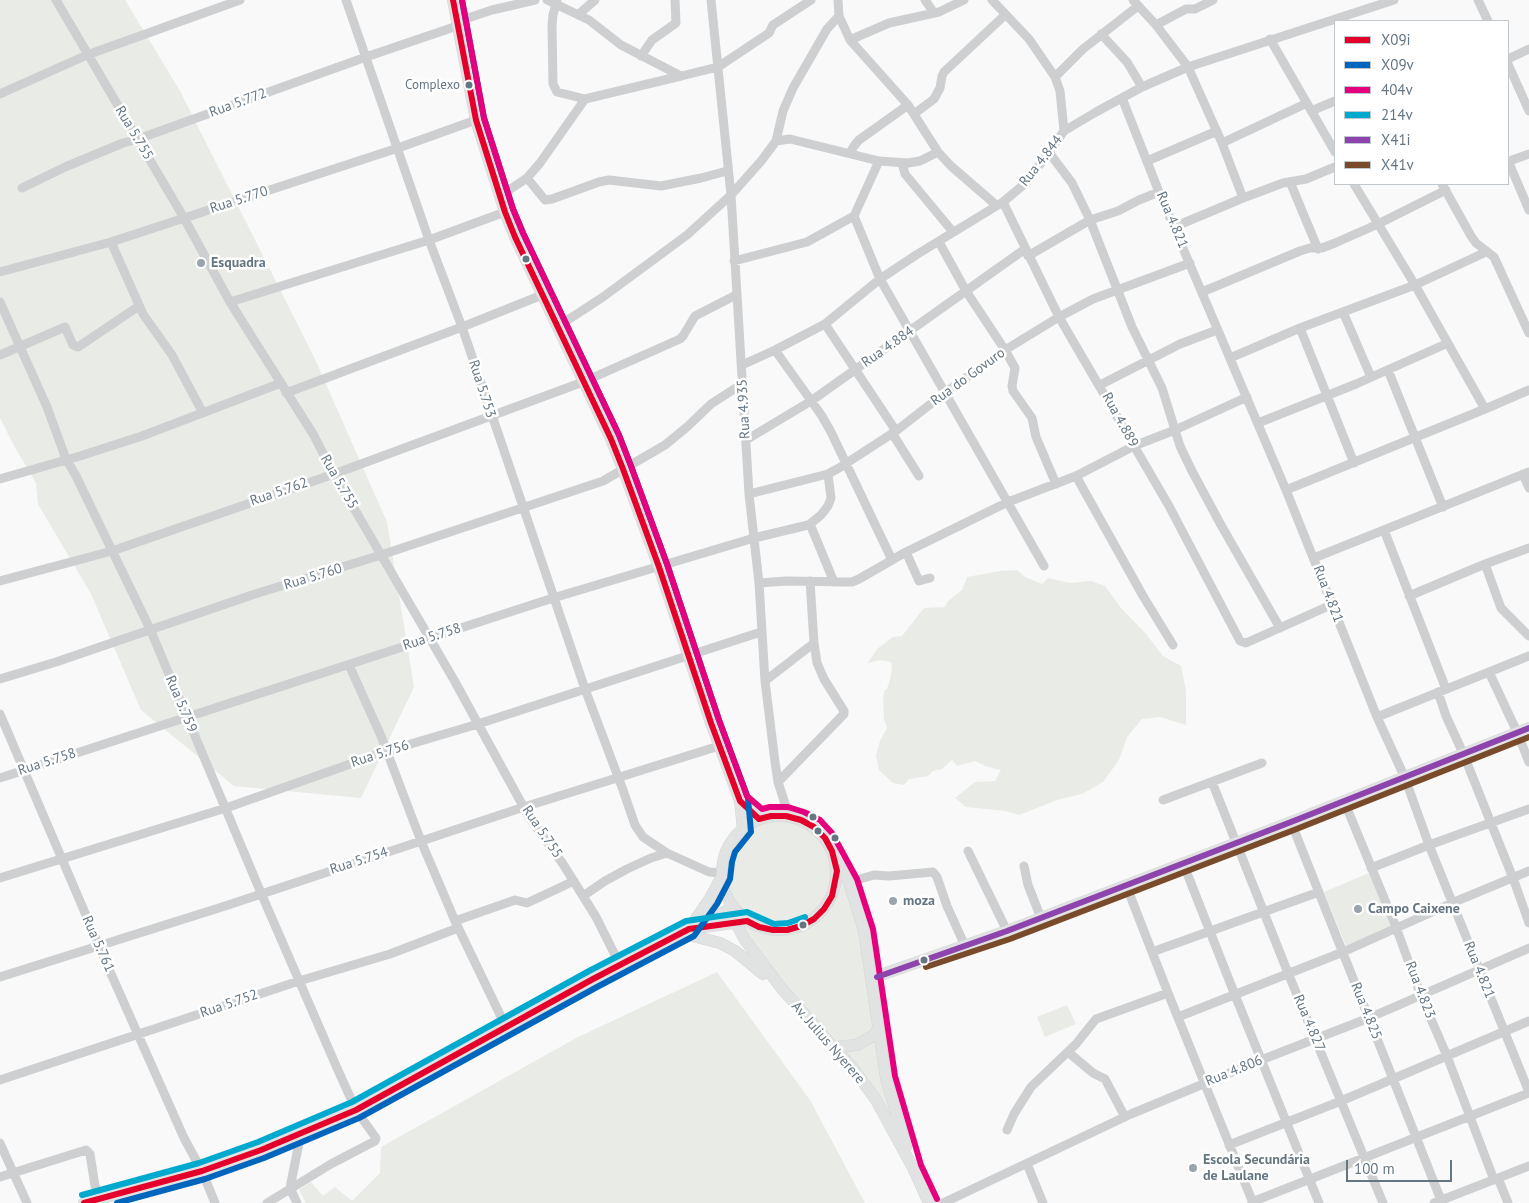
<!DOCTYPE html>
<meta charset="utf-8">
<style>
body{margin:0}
#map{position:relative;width:1529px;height:1203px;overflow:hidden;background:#f9f9f9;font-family:"PT Sans",sans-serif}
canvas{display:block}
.legend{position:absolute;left:1334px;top:20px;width:175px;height:165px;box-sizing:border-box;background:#fff;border:1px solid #c1c8cd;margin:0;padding:6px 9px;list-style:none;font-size:15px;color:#657683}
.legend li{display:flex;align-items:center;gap:10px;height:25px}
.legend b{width:25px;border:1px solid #c1c8cd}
.scale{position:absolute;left:1346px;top:1160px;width:106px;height:22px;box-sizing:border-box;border:2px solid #657683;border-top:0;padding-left:6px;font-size:15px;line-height:18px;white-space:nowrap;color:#657683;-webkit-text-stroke:4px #fff;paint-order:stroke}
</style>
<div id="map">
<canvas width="1529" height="1203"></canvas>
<ul class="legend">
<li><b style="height:6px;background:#e4002b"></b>X09i</li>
<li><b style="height:6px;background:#0065bd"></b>X09v</li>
<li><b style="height:6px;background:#e5007d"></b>404v</li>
<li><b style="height:6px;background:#00a9ce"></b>214v</li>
<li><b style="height:6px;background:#8e44ad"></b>X41i</li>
<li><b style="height:6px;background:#7a4b2a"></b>X41v</li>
</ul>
<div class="scale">100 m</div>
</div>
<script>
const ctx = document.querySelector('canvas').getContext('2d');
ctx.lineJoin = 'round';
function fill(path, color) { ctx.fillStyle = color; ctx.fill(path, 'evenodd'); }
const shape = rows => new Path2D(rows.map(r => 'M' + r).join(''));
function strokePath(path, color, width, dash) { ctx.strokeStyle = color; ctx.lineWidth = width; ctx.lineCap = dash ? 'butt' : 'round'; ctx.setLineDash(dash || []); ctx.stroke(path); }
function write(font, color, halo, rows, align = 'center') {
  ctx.font = font + ' "PT Sans",sans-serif'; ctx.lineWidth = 5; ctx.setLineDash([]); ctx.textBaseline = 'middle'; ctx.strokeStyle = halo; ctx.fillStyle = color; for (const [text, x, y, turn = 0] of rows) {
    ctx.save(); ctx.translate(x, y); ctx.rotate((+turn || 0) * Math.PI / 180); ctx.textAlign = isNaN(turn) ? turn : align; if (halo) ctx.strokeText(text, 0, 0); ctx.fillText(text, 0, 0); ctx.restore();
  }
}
const green = shape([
 [0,0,125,0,180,91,314,357,387,522,414,687,361,798,234,786,141,710,91,594,38,504,36,483,14,446,0,418],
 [1017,570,1025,577,1042,584,1048,578,1070,583,1091,581,1105,586,1121,608,1146,634,1163,656,1181,666,1186,690,1186,725,1160,717,1142,719,1127,737,1119,760,1103,782,1082,794,1057,800,1019,815,1006,811,966,807,955,798,975,782,995,781,1001,770,988,767,975,761,957,766,952,760,942,769,933,771,928,776,909,779,904,785,893,783,879,770,876,756,880,741,887,728,884,719,883,700,884,691,887,689,890,679,892,669,891,662,880,660,868,663,877,649,893,637,902,636,924,608,945,607,948,601,962,590,967,577,1000,571],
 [771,816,786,816,801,820,814,827,825,838,846,875,854,895,870,989,913,1168,878,1096,868,1079,834,1037,786,987,741,926,729,902,723,885,722,873,723,860,727,849,734,838,743,829,759,819],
 [1369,873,1391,927,1346,946,1324,892],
 [717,972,810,1100,865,1203,306,1203,299,1190,311,1182,323,1196,335,1187,352,1201,380,1173,381,1147,578,1037],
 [1067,1005,1076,1024,1045,1037,1037,1017]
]);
const minor = shape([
 [56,0,184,218,230,302,313,434,334,474,454,680,529,817,563,864,596,917,620,965],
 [346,0,429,240,462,327,585,689,623,790,635,825,643,837,667,853,709,872,722,873],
 [547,0,589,20,621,45,681,76,718,67,769,33,773,25,811,0],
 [557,0,553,15,552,25,553,84,557,92,585,99,681,76],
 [711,0,731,195,749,494,759,583,765,681,775,762,778,782,787,810,786,816],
 [838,0,839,16,850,40,908,105,938,152,951,166,996,205],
 [925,0,934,13],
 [992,0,1029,39,1055,77,1060,91,1064,131],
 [1133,0,1156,25,1188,67,1222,143,1243,198],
 [1478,0,1488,21],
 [579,14,595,0],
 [456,22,492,10,535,0],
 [1156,25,1186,9,1195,9,1213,0],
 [1101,34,1127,62,1142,87],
 [1270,39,1335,152],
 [850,40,889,23,939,12,964,0],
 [641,56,652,40,676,23,675,0],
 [1508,59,1529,49],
 [1508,64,1529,111],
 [1055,77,1083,49,1138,6],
 [0,94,87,55,240,0],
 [1122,98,1159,192,1286,490,1377,717,1405,778,1429,845,1529,1092],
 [1311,111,1335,101],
 [914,114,934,99,940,88,942,76,944,72,1005,15],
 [776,141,790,139,879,161,893,162,908,163,920,161,938,152],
 [1222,143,1307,103],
 [1048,151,1072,183,1090,220,1132,327,1162,388,1180,446,1191,469,1221,525,1280,628],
 [850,153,854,146,859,140,908,105],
 [1529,154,1512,160,1509,163,1529,210],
 [879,161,854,216,880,279,1044,566],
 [1147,161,1217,131],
 [902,163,905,174,953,232],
 [527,178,545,200,552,199,599,182,609,180,661,186,701,178,727,171],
 [1290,182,1318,249],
 [1354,184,1415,285,1485,409],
 [1442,184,1471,236,1476,243,1494,257,1529,333],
 [22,188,65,167,123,143,138,139,366,57,457,26],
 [500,196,527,178,540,163,585,99],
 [1003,202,1059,317,1169,506,1240,641,1246,643,1331,605],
 [1174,227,1243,198,1283,183,1306,179,1335,167],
 [111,242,143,314,172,355,203,413],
 [939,242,966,291,1005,350,1015,368,1012,386,1013,391,1032,418,1036,437,1056,484],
 [1028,256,1090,220,1118,211,1139,200,1159,192],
 [734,261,807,242,854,216],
 [0,272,111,242,398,148,476,120],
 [1202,292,1300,251,1310,248,1322,248,1335,243,1378,224,1446,190],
 [0,302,47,407,66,459,76,476,150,629,261,893,337,1068,356,1110,376,1138,375,1141,331,1164,267,1203],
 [230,302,429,240,505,212],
 [1343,312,1371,377],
 [825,324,896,431],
 [557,327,603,297,687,235,731,195,762,160,776,141,783,111,793,88,827,29,839,16],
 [1300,328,1354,463],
 [775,350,822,416,831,432,892,560],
 [0,355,65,327,73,345,78,347,139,306],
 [1230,358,1300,328,1415,285,1486,252],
 [742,365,775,350,825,324,880,279,916,255,1003,202,1027,182,1064,131,1096,112,1142,87,1188,67,1394,0],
 [1388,370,1443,507],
 [1100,385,1180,344,1217,330],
 [286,393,462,327,542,295],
 [1258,423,1356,384,1448,343],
 [892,433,919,476],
 [746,440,811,401,1025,249],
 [1523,474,1529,488],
 [1076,476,1143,596,1173,645],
 [0,479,80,456,142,436,281,383],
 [1286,490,1485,409,1529,390],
 [749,494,828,474,839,468,896,431,946,392,1005,350,1059,317,1093,299,1190,263],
 [810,524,834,582],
 [1384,530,1446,689],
 [906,552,919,581,930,578],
 [1314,558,1529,472],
 [1485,564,1501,608,1529,636],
 [0,581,112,551,334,474,583,382,680,339,683,336,695,316,736,295],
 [759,583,786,581,852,582,859,579,906,552,1008,502,1076,476,1134,446,1175,430,1247,397],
 [1409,596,1485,564,1529,548],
 [349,665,381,736,421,841,455,921,506,1027],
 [1489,672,1517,732,1529,762],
 [0,679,56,662,255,594,381,555,603,481,665,445,687,427,711,404,742,384],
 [765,681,814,643],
 [1438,692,1446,716,1463,753,1513,878,1529,923],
 [0,714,112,976,184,1138,202,1171,215,1203],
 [1377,717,1529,656],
 [0,778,553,598,754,538,804,526,810,524,821,515,828,506,831,498,828,474],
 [778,782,844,714,844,711,824,679,817,663,814,643,810,581],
 [1212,782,1288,973,1383,1203],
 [1163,800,1262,763],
 [1344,801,1396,927,1421,996,1447,1056,1494,1180],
 [1291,822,1441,1200],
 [968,851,1007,931],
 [1183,863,1235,995,1319,1203],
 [1024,866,1028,885,1041,918],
 [1371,868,1429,845,1529,809],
 [0,878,226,808,387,751,478,724,761,632],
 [849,882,874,875,889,876,933,872,937,877,947,906,965,946],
 [1126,885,1168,993,1253,1203],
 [583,896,605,881,627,869,651,858,667,853],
 [455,921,515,900,527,903,574,881],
 [1152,952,1319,892],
 [0,977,222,907,524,807,719,746],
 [1178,1017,1343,952,1452,903,1529,871],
 [1068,1052,1093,1073,1105,1079,1125,1117],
 [0,1080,299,981,390,954,458,928],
 [1007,1130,1014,1114,1031,1087,1076,1044,1096,1019,1168,993],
 [0,1143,27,1203],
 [1229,1145,1341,1101,1529,1021],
 [1027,1164,1043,1203],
 [0,1177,86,1150,90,1154,95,1186,104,1203],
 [1498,1178,1508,1203],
 [1252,1202,1529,1093],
 [297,1203,290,1188,301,1133],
 [943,1203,1131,1114,1261,1060,1369,1018,1529,948],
 [1434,1203,1529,1166]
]);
const major = shape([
 [453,0,476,120,505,212,515,237,611,439,623,469,659,567,711,723,740,801,743,829],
 [740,801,759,819],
 '722 873a57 57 0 1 1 114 0a57 57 0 1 1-114 0Z',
 [836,861,849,882,864,931,886,1078,906,1147],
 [733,918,745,940,782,989,852,1067,876,1100,913,1168,929,1203],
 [705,923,731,908],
 [689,929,709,900,722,876],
 [681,933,720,943,735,951,763,974],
 [872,978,1007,931,1291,822,1529,728],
 [834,1047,857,1045,874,1035,879,1027],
 [84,1203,202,1171,261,1150,356,1110,593,979,689,929,747,921]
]);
const bus1 = shape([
 [84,1203,202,1171,261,1150,356,1110,593,979,689,929,747,921,759,927,773,930,787,930,801,926,814,919,824,909,832,896,837,871,832,851,825,838,814,827,801,820,786,816,771,816,759,819,740,801,711,723,659,567,623,469,611,439,515,237,505,212,476,120,453,0]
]);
const bus2 = shape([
 [117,1203,205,1179,264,1158,359,1118,597,987,694,936,717,904,730,879,732,862,735,852,751,832,748,798,719,720,667,564,631,466,619,435,523,233,513,209,484,118,462,0]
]);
const bus3 = shape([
 [462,0,484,118,513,209,523,233,619,435,631,466,667,564,719,720,747,796,762,809,770,807,788,807,804,812,820,820,832,833,857,879,873,929,895,1076,921,1165,937,1199]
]);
const bus4 = shape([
 [82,1195,199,1163,258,1142,352,1102,589,971,686,921,747,912,774,924,788,923,805,917]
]);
const bus5 = shape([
 [877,977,1007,931,1291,822,1529,728]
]);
const bus6 = shape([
 [926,967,1010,939,1294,830,1529,737]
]);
const markers = [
 [469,85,4.5,"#657683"],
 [526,259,4.5,"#657683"],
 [201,263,5,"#99a4ac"],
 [813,817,4.5,"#657683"],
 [818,831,4.5,"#657683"],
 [835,838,4.5,"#657683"],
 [893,901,5,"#99a4ac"],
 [1358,909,5,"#99a4ac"],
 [803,925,4.5,"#657683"],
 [924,960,4.5,"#657683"],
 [1193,1168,5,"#99a4ac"]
];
const busNames = [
 ["Complexo",460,85]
];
const streetNames = [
 ["Rua 5.772",238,103,-20],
 ["Rua 5.755",134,133,59],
 ["Rua 4.844",1041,161,-52],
 ["Rua 5.770",239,200,-18],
 ["Rua 4.821",1172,220,67],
 ["Rua 4.884",888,347,-35],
 ["Rua do Govuro",968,377,-36],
 ["Rua 5.753",482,389,72],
 ["Rua 4.935",744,409,-93],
 ["Rua 4.889",1120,420,61],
 ["Rua 5.755",339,482,60],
 ["Rua 5.762",279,492,-19],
 ["Rua 5.760",313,577,-17],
 ["Rua 4.821",1328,594,69],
 ["Rua 5.758",432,637,-18],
 ["Rua 5.759",181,704,67],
 ["Rua 5.756",380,754,-18],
 ["Rua 5.758",47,762,-18],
 ["Rua 5.755",542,832,56],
 ["Rua 5.754",359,861,-18],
 ["Rua 5.761",98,944,66],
 ["Rua 4.821",1479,970,68],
 ["Rua 4.823",1420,990,69],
 ["Rua 5.752",229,1004,-19],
 ["Rua 4.825",1366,1011,68],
 ["Rua 4.827",1309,1023,67],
 ["Av. Julius Nyerere",828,1043,49],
 ["Rua 4.806",1234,1071,-22]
];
const poiNames = [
 ["Esquadra",211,263],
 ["moza",903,901],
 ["Campo Caixene",1368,909],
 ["Escola Secundária",1203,1160],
 ["de Laulane",1203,1176]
];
fill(green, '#e8ebe6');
strokePath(major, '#d5d6d7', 12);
strokePath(minor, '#cecfd0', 9);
strokePath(major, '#e1e2e2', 11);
strokePath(bus1, '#e4002b', 6);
strokePath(bus2, '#0065bd', 6);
strokePath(bus3, '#e5007d', 6);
strokePath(bus4, '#00a9ce', 6);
strokePath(bus5, '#8e44ad', 6);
strokePath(bus6, '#7a4b2a', 6);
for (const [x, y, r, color] of markers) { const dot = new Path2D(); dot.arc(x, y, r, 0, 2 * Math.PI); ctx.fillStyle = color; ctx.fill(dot); strokePath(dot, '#fff', 2); }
write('13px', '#657683', '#fff', busNames, 'right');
write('14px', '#657683', '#fff', streetNames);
write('bold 14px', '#657683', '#fff', poiNames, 'left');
</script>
